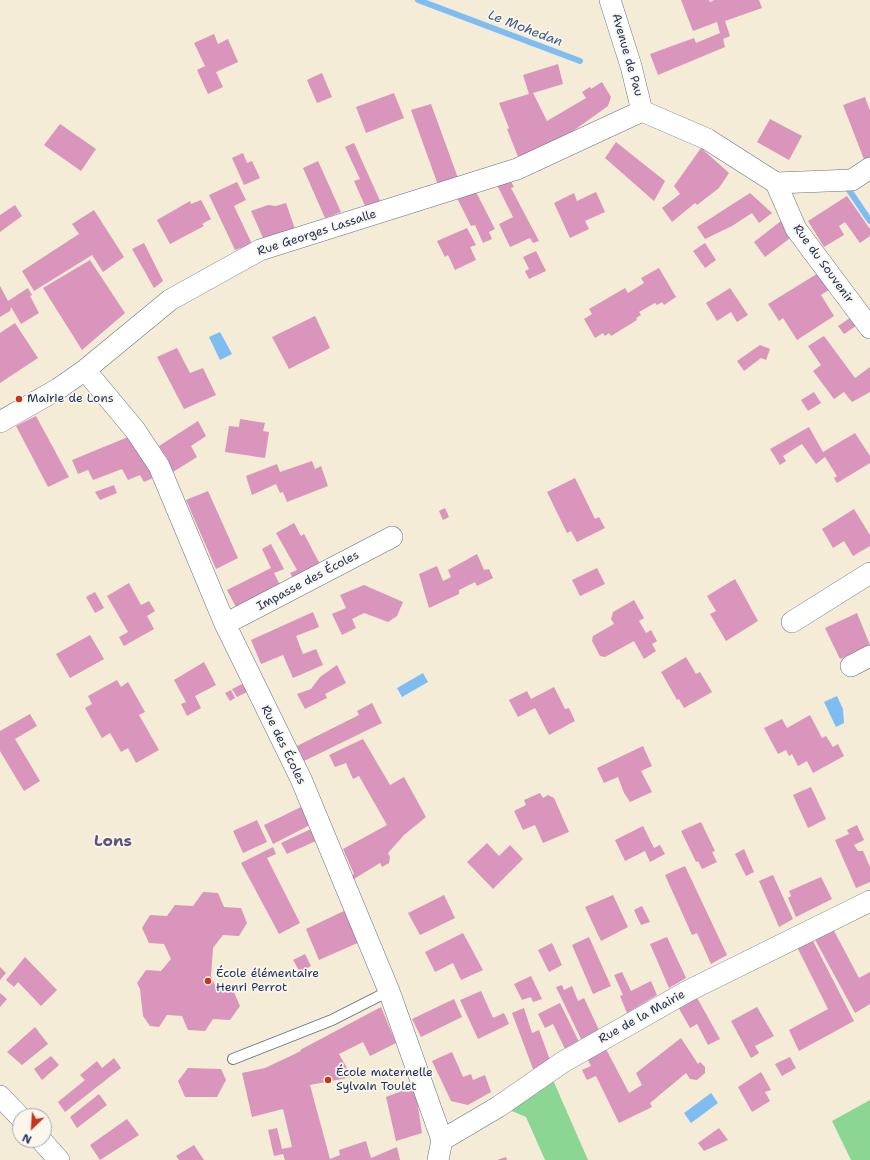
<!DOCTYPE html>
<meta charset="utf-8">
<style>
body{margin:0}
#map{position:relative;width:870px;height:1160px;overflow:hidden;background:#f4ecd6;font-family:"Shantell Sans",sans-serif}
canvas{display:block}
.north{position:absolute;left:12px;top:1108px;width:40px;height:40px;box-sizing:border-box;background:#fbf7ec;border:1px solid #a1a7b3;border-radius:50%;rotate:205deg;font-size:11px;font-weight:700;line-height:16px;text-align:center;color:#1b2f5e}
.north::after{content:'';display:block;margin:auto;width:14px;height:18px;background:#c8321e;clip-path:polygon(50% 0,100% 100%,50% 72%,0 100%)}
</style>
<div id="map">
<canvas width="870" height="1160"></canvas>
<div class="north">N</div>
</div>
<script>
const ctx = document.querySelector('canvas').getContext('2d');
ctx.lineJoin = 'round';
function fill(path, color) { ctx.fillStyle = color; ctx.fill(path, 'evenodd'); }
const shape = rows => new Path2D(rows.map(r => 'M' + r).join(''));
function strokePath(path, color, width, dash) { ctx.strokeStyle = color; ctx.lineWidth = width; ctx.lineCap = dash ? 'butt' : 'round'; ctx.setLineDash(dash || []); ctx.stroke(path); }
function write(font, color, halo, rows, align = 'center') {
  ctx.font = font + ' "Shantell Sans",sans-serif'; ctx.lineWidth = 3.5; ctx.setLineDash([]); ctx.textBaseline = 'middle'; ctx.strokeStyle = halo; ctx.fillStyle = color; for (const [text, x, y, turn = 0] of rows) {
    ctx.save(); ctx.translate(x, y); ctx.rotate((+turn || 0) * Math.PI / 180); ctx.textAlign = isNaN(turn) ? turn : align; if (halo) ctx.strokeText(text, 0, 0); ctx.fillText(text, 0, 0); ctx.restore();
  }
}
const green = shape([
 [553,1080,588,1160,545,1160,526,1117,507,1109],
 [870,1100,870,1160,851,1160,832,1121]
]);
const water = shape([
 [220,332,232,354,220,360,209,337],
 [423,673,428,682,402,697,397,688],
 [837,696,843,709,844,723,836,727,824,702],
 [711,1093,718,1103,691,1123,684,1113]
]);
const stream = shape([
 [418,0,580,61],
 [849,190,870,221]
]);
const building = shape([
 [681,0,709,0,710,2,714,0,759,0,762,8,725,21,730,36,723,39,725,47,658,75,650,54,694,38,696,43,720,33,717,22,693,31],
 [214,34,218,44,228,39,238,62,216,72,223,87,208,94,197,70,205,66,194,43],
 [558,64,563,84,533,93,547,121,586,98,582,92,590,87,591,89,602,82,611,97,608,106,566,136,519,159,507,129,509,128,499,103,529,94,523,75],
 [322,73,332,97,317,103,307,80],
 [394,93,404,118,366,133,356,107],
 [865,97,870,111,870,158,865,162,843,105],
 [431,104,458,178,438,185,411,110],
 [770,119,802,136,789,160,757,142],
 [60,124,96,149,81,171,44,145],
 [616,142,665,181,654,201,605,158],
 [354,143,381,203,366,208,354,181,360,179,345,147],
 [701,148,729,173,719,188,697,205,695,203,672,222,662,208,680,194,674,186],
 [243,153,247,163,252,161,260,178,244,185,232,158],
 [318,161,341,212,325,218,303,168],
 [510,180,514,187,511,188,539,241,533,243,530,238,510,247,499,224,513,217,497,185],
 [237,182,246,200,234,206,252,244,235,250,209,195],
 [476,192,495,229,489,232,492,239,483,243,475,225,471,226,457,198],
 [596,192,605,212,585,221,589,229,570,238,554,203,574,193,577,201],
 [750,193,772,213,759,223,752,213,732,226,705,239,697,227],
 [847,196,870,229,870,236,860,243,845,222,839,226,844,235,824,247,808,221],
 [201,200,211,219,202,224,204,226,170,244,157,220,190,201,191,204],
 [286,203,295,229,264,240,251,211,268,205,276,206],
 [15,205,22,216,0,232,0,215],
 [94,210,124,257,103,272,92,255,34,291,22,271,79,234,72,224],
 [781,221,793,236,765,257,754,242],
 [467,228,476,245,470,247,476,260,455,270,448,255,445,257,437,241],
 [144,243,163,281,154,288,132,249],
 [705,243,716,260,705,268,693,251],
 [536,251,546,271,529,279,525,271,529,269,523,257],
 [90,260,125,313,82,350,43,288],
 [659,268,676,297,664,305,662,302,657,305,655,303,639,312,641,315,636,318,637,320,611,336,609,333,605,336,603,333,595,338,584,319,592,314,589,309,625,288,628,293,644,283,641,278],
 [820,272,832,288,821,295,834,316,797,340,783,318,779,321,768,304],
 [0,286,8,301,28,288,32,295,30,296,39,313,21,324,11,307,10,311,0,317],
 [730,288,748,315,737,322,731,312,717,321,706,303],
 [315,316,330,348,289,369,272,337],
 [850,318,856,326,844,334,838,326],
 [15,323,38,358,0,383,0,333],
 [824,336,855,378,870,367,870,392,852,402,844,392,834,399,813,371,821,365,808,346],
 [760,345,770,349,766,360,761,358,744,371,737,361],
 [177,348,190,373,203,368,216,395,184,409,157,357],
 [814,392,821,403,808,411,801,400],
 [36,416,69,477,48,487,16,426],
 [240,419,265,423,263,431,269,432,265,458,225,452,229,426,239,427],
 [198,421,206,436,191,446,197,457,173,472,167,458,159,446],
 [809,427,823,452,855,433,870,456,870,463,837,483,834,478,837,476,825,457,816,464,802,444,783,456,786,461,780,465,770,449],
 [133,435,155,477,144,482,140,475,128,480,122,469,93,480,88,470,78,474,72,460],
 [312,461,315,469,321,466,328,486,287,502,283,492,280,493,276,484,252,495,246,476,277,464,280,472],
 [575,478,595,519,599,517,605,528,577,542,571,531,567,533,547,492],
 [114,485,117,493,100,500,95,492],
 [208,491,238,558,216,569,186,500],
 [445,508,449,517,443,520,439,511],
 [854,509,870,535,870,546,853,556,844,541,833,548,822,529],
 [294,523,301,536,304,534,321,566,294,580,290,573,297,570,276,533],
 [271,544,284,569,274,573,281,587,237,609,227,590,271,568,262,549],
 [477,554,484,570,489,569,493,578,477,586,475,582,459,590,459,594,429,608,419,574,437,566,443,581,451,577,448,570],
 [597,568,605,584,580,596,572,580],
 [735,579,758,621,726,641,710,614,716,611,707,596],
 [129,583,141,605,149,601,155,611,147,616,154,629,124,646,119,637,128,632,107,596],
 [364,585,403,602,397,616,388,622,364,613,352,619,356,628,342,635,332,614,346,608,340,595],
 [95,592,104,608,95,613,86,597],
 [634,600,644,618,639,621,646,633,651,630,657,641,652,644,656,651,644,659,634,641,605,657,600,656,592,641,593,636,614,624,611,619,613,612],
 [313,612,319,627,296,636,303,654,316,649,323,665,293,678,283,655,261,664,251,640],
 [857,613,870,645,840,659,825,628],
 [90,635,104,659,70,678,56,654],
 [686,657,696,674,700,672,712,692,684,708,679,699,677,700,661,672],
 [204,662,216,685,195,696,201,708,187,716,181,704,186,702,174,680],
 [337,665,346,683,325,694,327,698,305,709,297,694,311,689,320,677],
 [117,680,121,687,128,682,145,712,139,715,159,750,136,763,128,748,121,752,110,733,102,738,85,708,92,704,88,696],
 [242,684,247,692,237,697,232,689],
 [554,687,565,709,569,708,575,721,549,735,535,708,518,717,509,700,527,691,531,699],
 [231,690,235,698,230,701,225,693],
 [372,703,382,723,304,761,297,746,359,715,357,711],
 [30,714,37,726,15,739,40,781,24,791,0,751,0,731],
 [810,715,822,738,826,736,833,747,838,744,844,756,813,773,807,761,798,766,792,754,789,756,786,750,778,754,764,728,782,719,787,728],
 [363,739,390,785,404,777,426,817,404,835,388,853,390,857,389,863,382,867,380,863,354,879,352,876,354,874,343,849,387,825,359,776,353,779,346,763,335,767,329,755],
 [643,746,652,766,641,771,652,792,630,802,624,793,618,777,604,783,597,768],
 [811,787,826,819,808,828,793,795],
 [540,793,543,798,548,795,554,798,569,832,543,843,535,825,523,830,514,811,526,805,524,800],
 [303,806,312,824,273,844,264,825],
 [257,820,267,842,243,853,233,831],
 [701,822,715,851,712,852,717,862,702,869,698,861,696,862,681,831],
 [857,825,864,840,854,845,858,851,863,851,870,867,870,882,856,888,835,840,849,834,847,830],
 [643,826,654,848,660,845,665,854,650,862,645,851,625,861,615,840],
 [313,828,318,840,287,854,281,843],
 [487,843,499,856,510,845,523,859,493,889,467,862],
 [273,847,276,854,267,858,300,923,279,934,241,863],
 [744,849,754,872,746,876,735,854],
 [685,866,727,955,711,964,697,933,692,935,665,875],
 [773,875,793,919,779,927,759,881],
 [821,877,832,899,796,917,788,898,791,896,789,891],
 [203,892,218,893,224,907,241,908,247,923,239,936,223,935,213,948,211,976,217,990,233,990,240,1006,230,1020,213,1019,205,1031,188,1030,182,1016,167,1015,159,1027,150,1026,143,1016,140,989,137,983,146,970,161,971,171,959,164,944,149,943,142,928,150,915,167,916,175,905,193,906],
 [444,895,455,918,420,935,408,913],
 [613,895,628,927,601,941,585,907],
 [642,906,650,922,641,925,634,910],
 [348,909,362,941,319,960,306,929],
 [832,927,859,978,870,972,870,1004,855,1013,813,936],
 [463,933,483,970,461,980,453,963,435,972,425,952],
 [589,937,611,986,593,994,572,945],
 [667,937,686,978,669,988,650,944],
 [811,937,854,1021,799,1051,789,1030,828,1009,796,945],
 [552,943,562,965,549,972,538,950],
 [305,954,311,966,300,972,293,960],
 [25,957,57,990,41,1006,18,982,14,987,6,980],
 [0,967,6,973,0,980],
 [622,972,631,991,651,981,657,995,627,1013,620,996,623,995,614,975],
 [531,976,542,999,533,1002,531,997,522,1000,514,984],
 [562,985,564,990,572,986,578,1001,584,998,599,1030,582,1041,556,987],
 [481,991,493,1018,504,1013,509,1024,478,1039,460,1000],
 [0,993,7,999,0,1007],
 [695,994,720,1039,708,1045,697,1024,690,1028,677,1005],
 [454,999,462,1017,421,1037,412,1019],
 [560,1003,579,1042,566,1051,553,1024,545,1028,538,1014],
 [381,1007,396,1043,370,1056,363,1042,339,1054,352,1077,310,1085,330,1159,340,1155,339,1150,366,1141,371,1158,397,1147,400,1160,285,1160,283,1154,274,1156,268,1130,277,1128,282,1149,292,1147,283,1109,252,1117,242,1073,265,1068,301,1051,300,1050],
 [757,1007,774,1036,755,1046,759,1053,751,1058,731,1021],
 [524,1008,532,1033,539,1030,550,1060,533,1069,512,1013],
 [35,1027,48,1044,22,1065,7,1052],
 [681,1038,698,1064,700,1062,705,1067,705,1073,697,1080,690,1079,686,1073,650,1103,652,1107,619,1123,596,1076,587,1080,582,1070,591,1066,587,1058,605,1047,629,1093,642,1085,636,1073],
 [452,1052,463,1077,471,1074,473,1080,485,1075,491,1092,468,1105,451,1101,432,1061],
 [51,1056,59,1065,42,1080,34,1069],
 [790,1057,796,1068,782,1076,775,1064],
 [114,1058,121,1068,65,1112,58,1102,85,1080,80,1075,97,1061,102,1068],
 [188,1068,221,1069,226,1080,217,1097,185,1097,178,1081],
 [761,1072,771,1090,765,1092,770,1101,752,1112,738,1087],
 [415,1086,422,1133,396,1141,386,1097],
 [99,1094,107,1105,77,1128,70,1117],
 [127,1119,139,1135,100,1160,90,1145],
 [719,1128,728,1140,704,1151,698,1143],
 [194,1145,204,1160,179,1160,176,1156],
 [506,1157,507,1160,497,1160]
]);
const service = shape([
 [233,1059,332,1020,389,991]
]);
const minor = shape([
 [610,0,631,66,642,111],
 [642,111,707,139,776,183,796,229,870,328],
 [776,183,852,180,870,168],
 [85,370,135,430,159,466,225,624,301,779,389,991,442,1140],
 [0,422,58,389,85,370,170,300,260,250,517,169,642,111],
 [792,622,870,573],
 [225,624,392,537],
 [851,666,870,656],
 [0,1096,20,1117],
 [41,1140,59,1160],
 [438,1160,442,1140,498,1107,563,1062,688,991,870,901]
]);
const markers = [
 [19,399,4,"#c8321e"],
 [208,981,4,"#c8321e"],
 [328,1080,4,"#c8321e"]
];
const streetNames = [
 ["Avenue de Pau",627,55,74],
 ["Rue Georges Lassalle",317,233,-18],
 ["Rue du Souvenir",823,264,54],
 ["Impasse des Écoles",308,581,-28],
 ["Rue des Écoles",283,745,64],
 ["Rue de la Mairie",642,1017,-29]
];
const poiNames = [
 ["Mairie de Lons",27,399],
 ["École élémentaire",216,974],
 ["Henri Perrot",216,988],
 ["École maternelle",336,1073],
 ["Sylvain Toulet",336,1087]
];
const waterNames = [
 ["Le Mohedan",525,29,21]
];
const districtNames = [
 ["Lons",113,842]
];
fill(green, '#8bd693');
fill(water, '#7ebcf1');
strokePath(stream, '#7ebcf1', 6);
fill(building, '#d995bb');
strokePath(service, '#677188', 12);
strokePath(minor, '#677188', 22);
strokePath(service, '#fff', 10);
strokePath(minor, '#fff', 21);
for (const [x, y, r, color] of markers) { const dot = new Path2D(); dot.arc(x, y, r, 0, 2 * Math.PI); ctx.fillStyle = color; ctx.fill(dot); strokePath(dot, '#fbf7ec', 1.5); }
write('12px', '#1b2f5e', '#fbf7ec', streetNames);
write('12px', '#1b2f5e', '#fbf7ec', poiNames, 'left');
write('italic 13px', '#39598a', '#fbf7ec', waterNames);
write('bold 16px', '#5e537f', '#fbf7ec', districtNames);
</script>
